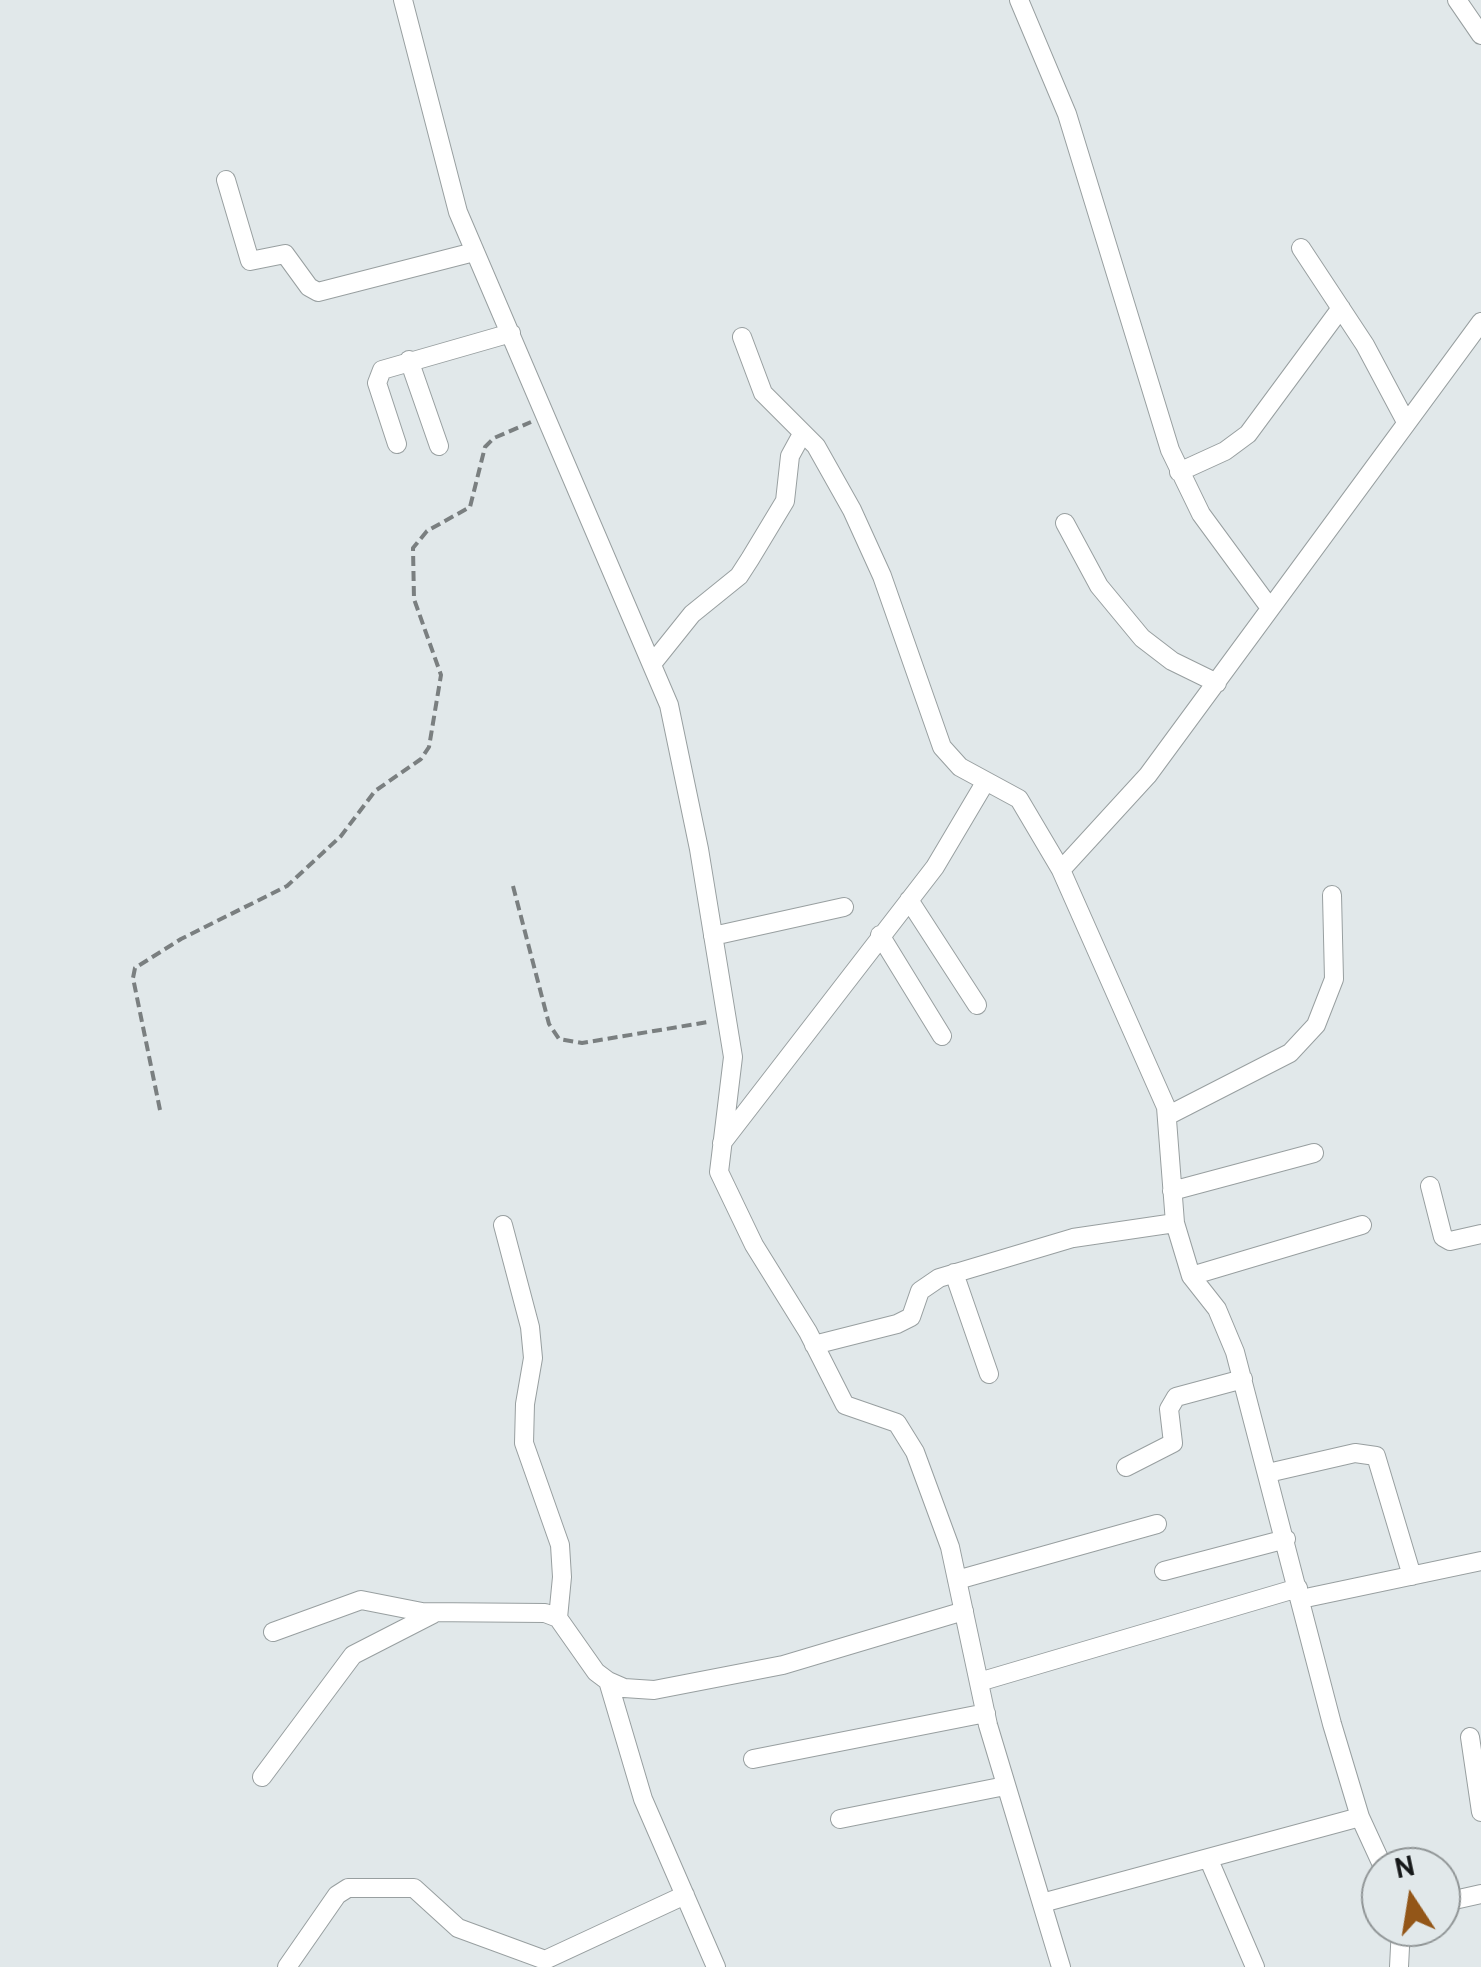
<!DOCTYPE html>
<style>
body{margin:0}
#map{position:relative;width:1481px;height:1967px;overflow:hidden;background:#e1e8ea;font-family:Overpass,sans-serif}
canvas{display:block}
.north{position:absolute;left:1361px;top:1847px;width:100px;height:100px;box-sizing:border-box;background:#e1e8ea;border:2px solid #909596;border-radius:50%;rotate:348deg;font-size:28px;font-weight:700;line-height:40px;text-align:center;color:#161819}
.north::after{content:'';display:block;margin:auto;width:35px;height:45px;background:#935618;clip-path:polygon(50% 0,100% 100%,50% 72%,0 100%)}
</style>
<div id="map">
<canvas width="1481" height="1967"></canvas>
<div class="north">N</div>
</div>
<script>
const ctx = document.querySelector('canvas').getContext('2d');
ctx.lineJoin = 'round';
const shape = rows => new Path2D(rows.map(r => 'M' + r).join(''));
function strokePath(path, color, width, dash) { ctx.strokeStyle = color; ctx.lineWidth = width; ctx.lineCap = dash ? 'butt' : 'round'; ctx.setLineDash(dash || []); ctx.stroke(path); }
const path = shape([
 [513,886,549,1024,559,1039,582,1043,708,1022],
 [160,1110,133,978,135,968,181,939,287,886,341,836,375,791,421,759,429,747,441,675,414,599,413,548,427,531,470,507,485,447,494,438,531,422]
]);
const minor = shape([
 [403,0,458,212,669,705,699,849,733,1057,719,1172,754,1245,808,1332,845,1405,897,1423,915,1452,950,1547,988,1725,1061,1967],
 [1019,0,1067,114,1170,450,1201,514,1270,608],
 [1457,0,1481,35],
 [226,180,250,261,285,254,309,287,318,292,474,252],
 [1301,248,1365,345,1405,420],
 [742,337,763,393,816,446,852,510,882,576,942,747,960,767,1019,799,1061,870],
 [409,360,439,446],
 [397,444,377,383,382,370,511,333],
 [1179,472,1225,451,1248,434,1341,308],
 [1065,523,1099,586,1142,638,1172,661,1217,683],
 [652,664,692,614,739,576,750,559,785,501,790,456,802,434],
 [909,900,977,1005],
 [880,935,942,1036],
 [713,936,844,907],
 [1167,1116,1290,1053,1316,1025,1334,979,1332,895],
 [722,1143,935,867,986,781],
 [1430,1186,1443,1237,1450,1241,1481,1234],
 [1172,1191,1314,1153],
 [503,1225,530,1327,533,1358,525,1404,524,1443,560,1545,562,1577,558,1618],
 [954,1273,989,1374],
 [1191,1276,1362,1225],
 [814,1345,897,1324,911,1317,920,1291,939,1278,1073,1238,1175,1223],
 [1126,1467,1173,1443,1169,1409,1176,1397,1243,1379],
 [1268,1473,1355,1453,1376,1456,1412,1576],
 [1164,1571,1286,1539],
 [957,1580,1157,1524],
 [1301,1599,1481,1561],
 [273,1632,361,1600,422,1612,545,1613,558,1618,596,1672,608,1681,624,1688,654,1690,783,1665,964,1611],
 [608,1681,643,1799,716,1967],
 [979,1682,1298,1588],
 [1470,1737,1481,1812],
 [753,1759,986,1713],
 [262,1777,353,1655,433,1614],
 [840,1819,1005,1786],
 [1209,1860,1255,1967],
 [1383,1867,1360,1817,1332,1724,1235,1352,1217,1309,1191,1276,1175,1223,1166,1107,1061,870,1148,775,1481,322],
 [1042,1903,1360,1817],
 [1441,1903,1481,1894],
 [287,1967,337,1895,348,1888,414,1888,458,1928,545,1960,685,1895],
 [1399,1967,1401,1927]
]);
strokePath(minor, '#989fa0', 20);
strokePath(path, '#7a7f80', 4, [10, 5]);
strokePath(minor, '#fff', 18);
</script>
